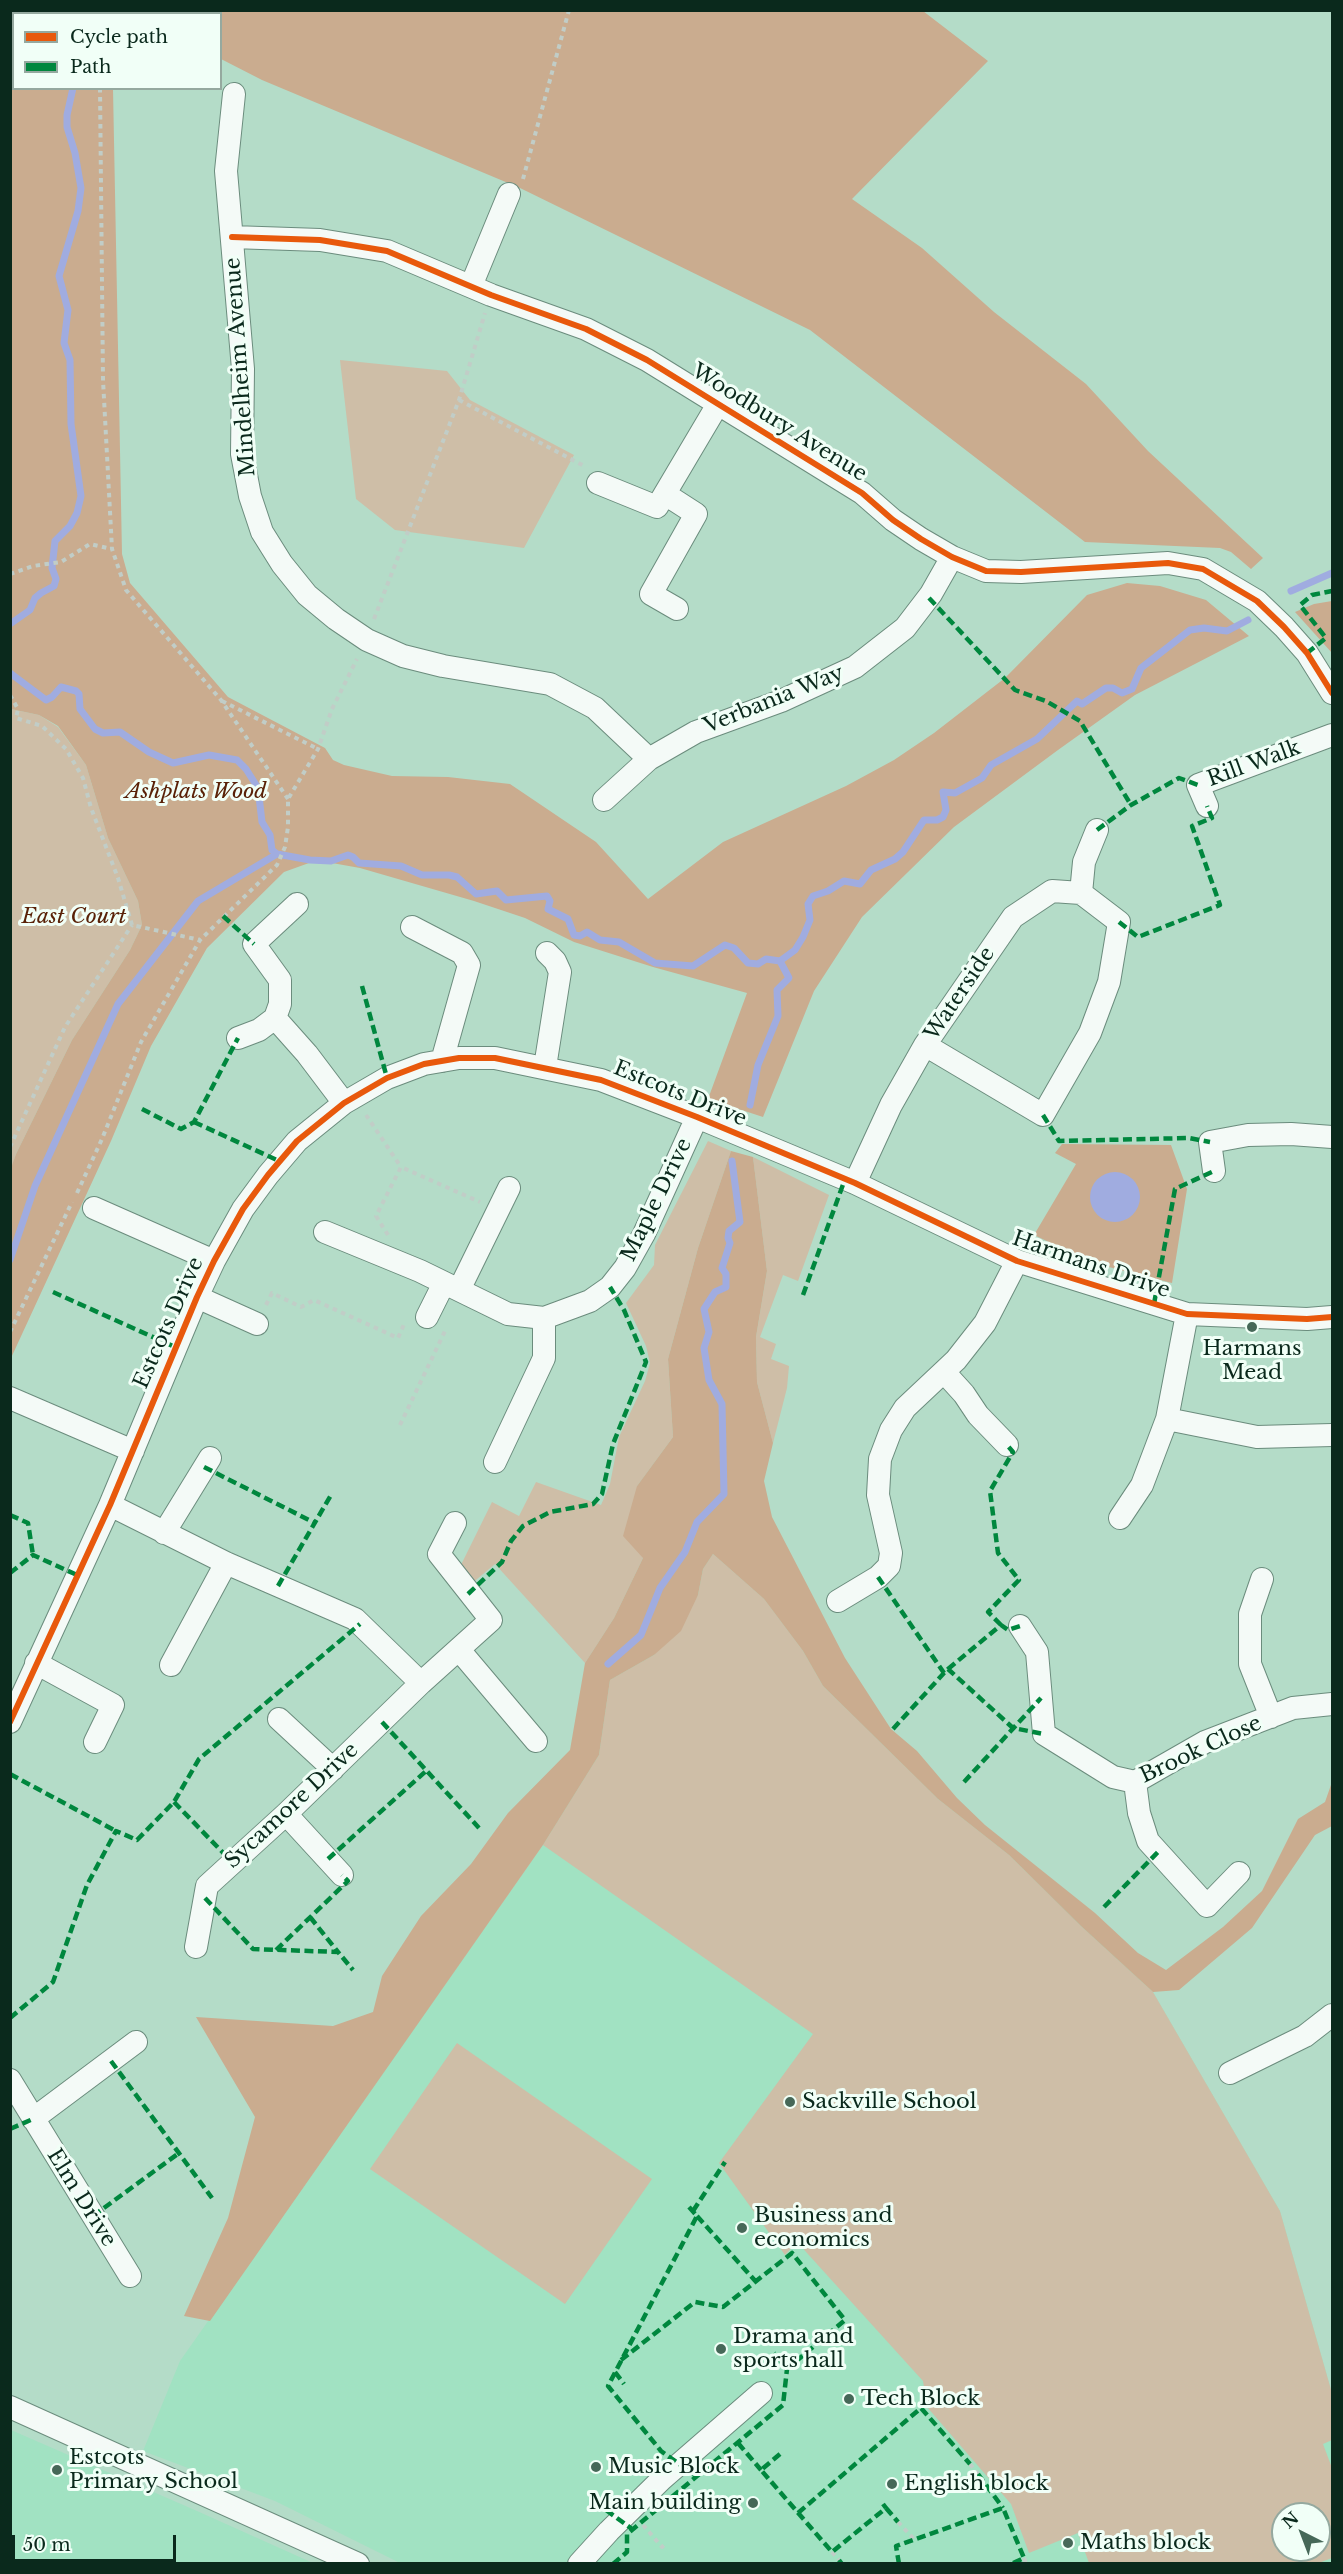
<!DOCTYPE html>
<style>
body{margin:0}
#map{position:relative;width:1343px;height:2574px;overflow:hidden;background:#b4dcc8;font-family:"Libre Baskerville",serif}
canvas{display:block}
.frame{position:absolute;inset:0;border:12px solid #0a291c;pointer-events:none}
.legend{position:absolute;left:12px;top:12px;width:210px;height:78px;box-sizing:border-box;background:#f1fff7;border:2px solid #95a99f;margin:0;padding:8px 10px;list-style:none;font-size:18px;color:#0a291c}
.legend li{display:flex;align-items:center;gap:12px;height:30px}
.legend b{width:30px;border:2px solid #95a99f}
.north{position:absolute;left:1271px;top:2502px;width:60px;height:60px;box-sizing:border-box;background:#f1fff7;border:2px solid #95a99f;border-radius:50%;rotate:318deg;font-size:16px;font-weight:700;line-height:24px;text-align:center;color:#0a291c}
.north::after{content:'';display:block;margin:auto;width:21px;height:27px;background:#466858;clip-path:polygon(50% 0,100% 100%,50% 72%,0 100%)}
.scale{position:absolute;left:12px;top:2535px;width:164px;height:27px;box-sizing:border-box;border:3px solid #0a291c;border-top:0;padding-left:8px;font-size:18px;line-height:21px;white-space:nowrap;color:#0a291c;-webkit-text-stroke:4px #f1fff7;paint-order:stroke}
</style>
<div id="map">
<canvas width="1343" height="2574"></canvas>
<div class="frame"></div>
<ul class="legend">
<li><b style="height:8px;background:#e8590c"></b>Cycle path</li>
<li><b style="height:8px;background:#00873e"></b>Path</li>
</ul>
<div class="north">N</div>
<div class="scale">50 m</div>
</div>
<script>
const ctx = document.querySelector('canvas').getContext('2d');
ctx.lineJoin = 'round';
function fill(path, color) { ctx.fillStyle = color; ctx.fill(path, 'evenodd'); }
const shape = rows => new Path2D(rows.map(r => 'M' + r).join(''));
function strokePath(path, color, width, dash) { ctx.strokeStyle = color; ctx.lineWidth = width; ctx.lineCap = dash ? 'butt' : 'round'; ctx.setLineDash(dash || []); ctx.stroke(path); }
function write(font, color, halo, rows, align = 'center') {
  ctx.font = font + ' "Libre Baskerville",serif'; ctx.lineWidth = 6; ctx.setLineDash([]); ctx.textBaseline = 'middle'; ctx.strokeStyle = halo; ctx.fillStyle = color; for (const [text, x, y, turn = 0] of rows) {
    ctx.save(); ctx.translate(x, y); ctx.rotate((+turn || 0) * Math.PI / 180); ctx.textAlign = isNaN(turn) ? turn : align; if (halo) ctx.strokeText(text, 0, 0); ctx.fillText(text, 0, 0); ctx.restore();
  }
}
const built = shape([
 [713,1554,803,1651,823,1686,938,1799,1009,1855,1153,1992,1280,2211,1332,2393,1332,2563,400,2563,275,2501,143,2451,180,2361,543,1845,599,1755,610,1680,654,1655,698,1595,703,1569],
 [1283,2514,1319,2514,1319,2550,1283,2550],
 [11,2430,197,2511,313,2563,11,2563]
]);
const green = shape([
 [340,360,447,371,470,400,574,455,524,548,395,530,356,499],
 [11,709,39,715,58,727,86,765,108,838,138,901,142,925,130,950,72,1040,16,1154,11,1171],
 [708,1141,731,1151,698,1248,668,1359,673,1437,637,1486,643,1558,614,1618,585,1663,495,1564,470,1585,458,1571,492,1502,519,1516,536,1482,601,1505,610,1484,619,1437,645,1381,650,1363,646,1346,626,1303,654,1265,655,1245],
 [753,1157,829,1195,798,1281,783,1275,760,1337,776,1344,771,1359,789,1366,787,1388,773,1443,757,1382,756,1337,767,1271],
 [713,1554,764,1599,803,1651,823,1686,938,1799,1009,1855,1081,1926,1153,1992,1280,2211,1332,2393,1332,2440,1323,2444,1332,2468,1332,2558,1316,2564,1089,2563,1078,2533,1029,2553,1011,2504,927,2407,923,2381,797,2242,785,2255,719,2163,813,2034,543,1845,599,1755,610,1680,654,1655,698,1595,703,1569],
 [1283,2514,1319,2514,1319,2550,1283,2550],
 [457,2043,652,2179,565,2304,370,2169]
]);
const forest = shape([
 [11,11,923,11,988,61,852,199,922,248,994,312,1086,384,1148,451,1263,558,1251,569,1231,552,1220,548,1085,542,810,330,520,188,262,80,221,59,220,14,14,14,14,88,113,89,122,554,130,583,228,697,325,748,333,760,344,765,392,776,448,777,510,784,596,842,648,899,723,842,846,786,894,760,934,733,1005,678,1087,595,1127,583,1160,586,1206,600,1249,636,1135,695,1058,750,954,827,862,917,814,991,763,1117,708,1099,747,993,653,967,574,942,525,918,474,901,360,868,332,863,309,863,284,872,207,948,151,1046,111,1141,11,1358,10,1171,16,1154,72,1040,130,950,142,925,138,901,108,838,86,765,58,726,39,715,11,709],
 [1332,601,1332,653,1295,612,1314,604],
 [1062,1144,1171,1145,1187,1189,1172,1283,1093,1263,1034,1235,1076,1164,1055,1153],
 [731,1151,753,1157,767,1271,756,1337,757,1382,773,1443,764,1481,772,1517,845,1658,891,1729,917,1751,957,1798,985,1825,1095,1913,1138,1953,1166,1970,1223,1927,1262,1891,1298,1819,1325,1802,1332,1782,1332,1826,1315,1835,1252,1928,1179,1990,1153,1992,1081,1926,1009,1855,938,1799,823,1686,803,1651,764,1599,713,1554,703,1569,698,1595,681,1631,654,1655,610,1680,599,1755,543,1845,210,2321,184,2316,228,2218,255,2117,196,2017,333,2026,373,2012,382,1976,421,1916,471,1864,508,1813,570,1750,585,1663,614,1618,643,1558,623,1536,637,1486,673,1437,668,1359,698,1248]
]);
const water = shape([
 '1090 1197a25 25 0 1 1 50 0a25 25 0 1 1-50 0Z'
]);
const stream = shape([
 [64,10,64,14],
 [1291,591,1332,573],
 [10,624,30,610,35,598,41,593,54,586,56,579,52,568,55,541,70,526,77,513,81,496,71,424,70,360,64,343,68,310,59,276,78,211,81,188,75,153,67,127,67,115,73,88],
 [10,673,46,700,52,697,61,687,76,691,79,694,80,709,95,729,103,733,120,732,149,752,173,763,209,755,237,760,246,769,258,788,262,822,270,835,272,850,277,854],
 [750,1105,758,1065,778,1016,777,990,789,978,780,961],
 [10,1260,35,1186,118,1004,198,901,277,854,310,860,331,861,348,855,353,857,359,863,401,866,422,875,449,875,457,877,476,894,497,891,506,900,547,896,550,901,548,909,568,919,574,935,580,936,587,932,600,940,619,942,655,963,693,966,725,945,734,948,748,963,758,964,766,959,780,961,795,950,803,937,810,920,808,904,813,896,828,891,844,881,860,884,871,870,895,859,903,852,924,820,937,820,943,817,946,810,943,792,955,793,982,778,991,765,1037,739,1077,701,1082,704,1106,688,1113,688,1122,693,1132,689,1141,668,1190,630,1204,628,1227,631,1248,620],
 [608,1664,641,1635,660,1588,685,1552,697,1522,724,1494,722,1404,709,1380,704,1348,709,1332,704,1309,715,1292,726,1287,726,1274,722,1268,730,1243,728,1238,729,1231,740,1222,732,1161]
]);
const path = shape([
 [60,10,67,14],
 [99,10,99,14],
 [100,88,103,380,112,549,126,590,221,700,288,799],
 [523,179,569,10],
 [459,400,586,467],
 [10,574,33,566,61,562,90,544,112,549],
 [374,619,459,400,485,313],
 [10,695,18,709,16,718,42,726,66,749,83,778,91,808,118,878,132,925,200,940],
 [222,701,318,749],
 [366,1115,401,1167],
 [10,1147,65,1027,132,925],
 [77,1193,102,1139,141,1042,200,940,277,865,285,847,288,827,288,799,318,749,332,709,357,659],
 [388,1235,376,1216,401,1167,480,1202],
 [266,1305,272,1293,301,1307,314,1300,398,1338,405,1322],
 [10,1332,72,1202],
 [400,1425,445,1331],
 [970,2464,978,2474],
 [898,2522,914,2539],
 [643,2525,662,2547,665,2544],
 [832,2552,839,2560],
 [1024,2558,1026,2564]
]);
const minor = shape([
 [234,94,226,171,243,369,242,454,250,496,262,532,282,564,307,595,336,619,367,640,403,656,443,666,550,684,595,708,649,759],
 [232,237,320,240,387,251,491,295,586,329,647,360,862,493,893,520,921,539,952,557,986,571,1021,572,1168,563,1203,569,1257,601,1284,627,1307,653,1332,693],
 [471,286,509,194],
 [598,483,657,507,718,404],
 [665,494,696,514,651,594,677,609],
 [604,800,649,759,696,732,781,701,855,667,905,628,931,594,952,557],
 [1207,806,1198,785,1332,735],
 [1081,893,1084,862,1097,830],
 [297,904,254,944,280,980,280,1004,275,1018,307,1054,344,1103],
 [412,927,462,953,469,965,442,1061],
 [238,1038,259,1030,275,1018],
 [545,1067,560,972,555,961,547,953],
 [1214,1171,1210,1142,1248,1135,1291,1134,1332,1137],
 [855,1183,891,1105,925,1045,1013,917,1052,891,1081,893,1119,922,1109,982,1090,1033,1043,1115,925,1045],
 [94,1208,214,1261],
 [325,1232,420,1271,508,1314,544,1318,590,1301,610,1287,625,1268,644,1234,697,1117],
 [459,1290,509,1188],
 [197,1297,257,1324],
 [427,1317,444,1283],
 [944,1372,964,1394,978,1415,1007,1445],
 [10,1398,133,1451],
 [1167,1419,1257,1437,1332,1435],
 [495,1462,544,1358,544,1318],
 [110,1505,226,1563,355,1619,421,1683],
 [1120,1518,1142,1485,1167,1419,1187,1314],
 [164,1533,210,1458],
 [1262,1579,1250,1614,1250,1664,1271,1717],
 [838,1601,878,1577,889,1566,891,1553,878,1495,880,1459,891,1430,905,1408,956,1360,985,1323,1017,1261],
 [1020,1626,1037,1652,1044,1734,1113,1777,1135,1782,1205,1742,1293,1708,1332,1704],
 [460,1651,536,1741],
 [36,1663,113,1705,95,1742],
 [171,1665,226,1563],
 [279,1719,333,1769],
 [10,1722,110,1505,197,1297,214,1261,243,1209,268,1175,297,1141,344,1103,387,1078,424,1064,459,1058,495,1058,601,1080,697,1117,855,1183,1017,1261,1187,1314,1307,1319,1332,1317],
 [1135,1782,1139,1813,1148,1841,1207,1906,1239,1873],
 [286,1814,342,1875],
 [196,1947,207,1886,286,1814,421,1683,491,1620,439,1554,455,1523],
 [1230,2073,1305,2036,1332,2015],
 [10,2080,130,2276],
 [33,2119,136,2042],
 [10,2407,358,2564],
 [579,2564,609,2531,662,2479,761,2393]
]);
const quiet = shape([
 [929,598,1015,690,1046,701,1080,721,1131,805],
 [1307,653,1326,638,1300,605,1312,595,1332,591],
 [1097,830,1131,805,1179,778,1198,785],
 [223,916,254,944],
 [1119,922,1138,937,1220,905,1192,826,1212,818,1207,806],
 [362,986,387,1078],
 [142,1109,181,1129,194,1122,238,1038],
 [1043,1115,1059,1141,1189,1138,1210,1142],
 [194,1122,279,1161],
 [53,1292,175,1347],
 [803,1295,845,1179],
 [1154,1304,1175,1189,1214,1171],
 [204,1467,315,1523],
 [10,1515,28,1523,33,1555],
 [10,1573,33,1555,77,1575],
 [878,1577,944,1673,948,1669,1013,1728,1044,1734],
 [278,1586,331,1495],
 [468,1594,502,1562,511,1541,523,1526,550,1512,593,1504,602,1494,613,1444,646,1362,624,1310,610,1287],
 [1001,1625,988,1612,1019,1580,998,1553,990,1491,1013,1452,1007,1445],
 [948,1669,1001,1625,1008,1630,1020,1626],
 [382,1722,479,1828],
 [893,1729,944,1673],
 [10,1774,116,1831],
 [964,1782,1041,1698],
 [174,1802,232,1862],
 [328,1859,426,1771],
 [205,1898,253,1949,338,1952,353,1970],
 [1104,1907,1158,1852],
 [310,1917,338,1952],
 [276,1950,348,1881,342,1875],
 [10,2018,53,1982,87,1885,116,1831,137,1840,174,1802,199,1759,360,1624],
 [111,2061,212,2198],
 [10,2129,33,2119],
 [689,2207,697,2216,608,2386,661,2451,696,2476],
 [693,2211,725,2162],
 [93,2216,179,2153],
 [697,2216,758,2284],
 [621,2360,695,2302,723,2307,792,2253,845,2320,787,2369,774,2353],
 [615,2372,624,2384],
 [738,2443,761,2470],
 [780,2454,761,2470,832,2552,886,2508,883,2504],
 [978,2474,1003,2508],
 [886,2508,898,2522],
 [606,2510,632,2529],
 [798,2513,921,2408,970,2464],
 [839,2560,842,2564],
 [613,2564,627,2552,627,2534,783,2405,787,2369],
 [899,2564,896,2546,1003,2508,1024,2558,1011,2564]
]);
const cycleway = shape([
 [232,237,320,240,387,251,491,295,586,329,647,360,862,493,893,520,921,539,952,557,986,571,1021,572,1168,563,1203,569,1257,601,1284,627,1307,653,1332,693],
 [10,1722,110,1505,197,1297,214,1261,243,1209,268,1175,297,1141,344,1103,387,1078,424,1064,459,1058,495,1058,601,1080,697,1117,855,1183,1017,1261,1187,1314,1307,1319,1332,1317]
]);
const markers = [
 [1252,1327,6,"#466858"],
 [790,2102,6,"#466858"],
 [742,2228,6,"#466858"],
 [721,2349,6,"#466858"],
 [849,2399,6,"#466858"],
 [596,2467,6,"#466858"],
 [57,2470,6,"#466858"],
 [892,2484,6,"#466858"],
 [753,2503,6,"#466858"],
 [1068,2543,6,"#466858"]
];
const streetNames = [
 ["Mindelheim Avenue",241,367,-94],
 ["Woodbury Avenue",779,423,32],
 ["Verbania Way",774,700,-22],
 ["Rill Walk",1254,764,-20],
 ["Waterside",960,994,-56],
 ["Estcots Drive",680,1094,22],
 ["Maple Drive",657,1200,-64],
 ["Harmans Drive",1091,1265,19],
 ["Estcots Drive",169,1323,-66],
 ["Brook Close",1201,1750,-25],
 ["Sycamore Drive",292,1806,-43],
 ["Elm Drive",81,2198,58]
];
const parkNames = [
 ["Ashplats Wood",196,792],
 ["East Court",74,917]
];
const poiNames = [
 ["Harmans",1252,1349,"center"],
 ["Mead",1252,1373,"center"],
 ["Sackville School",802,2102],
 ["Business and",754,2216],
 ["economics",754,2240],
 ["Drama and",733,2337],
 ["sports hall",733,2361],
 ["Tech Block",861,2399],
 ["Estcots",69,2458],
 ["Primary School",69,2482],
 ["Music Block",608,2467],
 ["English block",904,2484],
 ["Main building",741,2503,"right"],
 ["Maths block",1080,2543]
];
fill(built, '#a1e2c2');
fill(green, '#cebea7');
fill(forest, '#caac8f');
fill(water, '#a0ace0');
strokePath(stream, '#a0ace0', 7);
strokePath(minor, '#6b8c7d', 24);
strokePath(path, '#c1cdc7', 4, [4.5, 4.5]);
strokePath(minor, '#f4faf7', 22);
strokePath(quiet, '#00873e', 4.5, [9, 4.5]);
strokePath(cycleway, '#e8590c', 6);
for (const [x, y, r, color] of markers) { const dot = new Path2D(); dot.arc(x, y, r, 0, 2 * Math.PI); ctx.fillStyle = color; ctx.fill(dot); strokePath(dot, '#f1fff7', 2); }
write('21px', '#0a291c', '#f1fff7', streetNames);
write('italic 21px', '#592107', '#f1fff7', parkNames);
write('21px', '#0a291c', '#f1fff7', poiNames, 'left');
</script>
